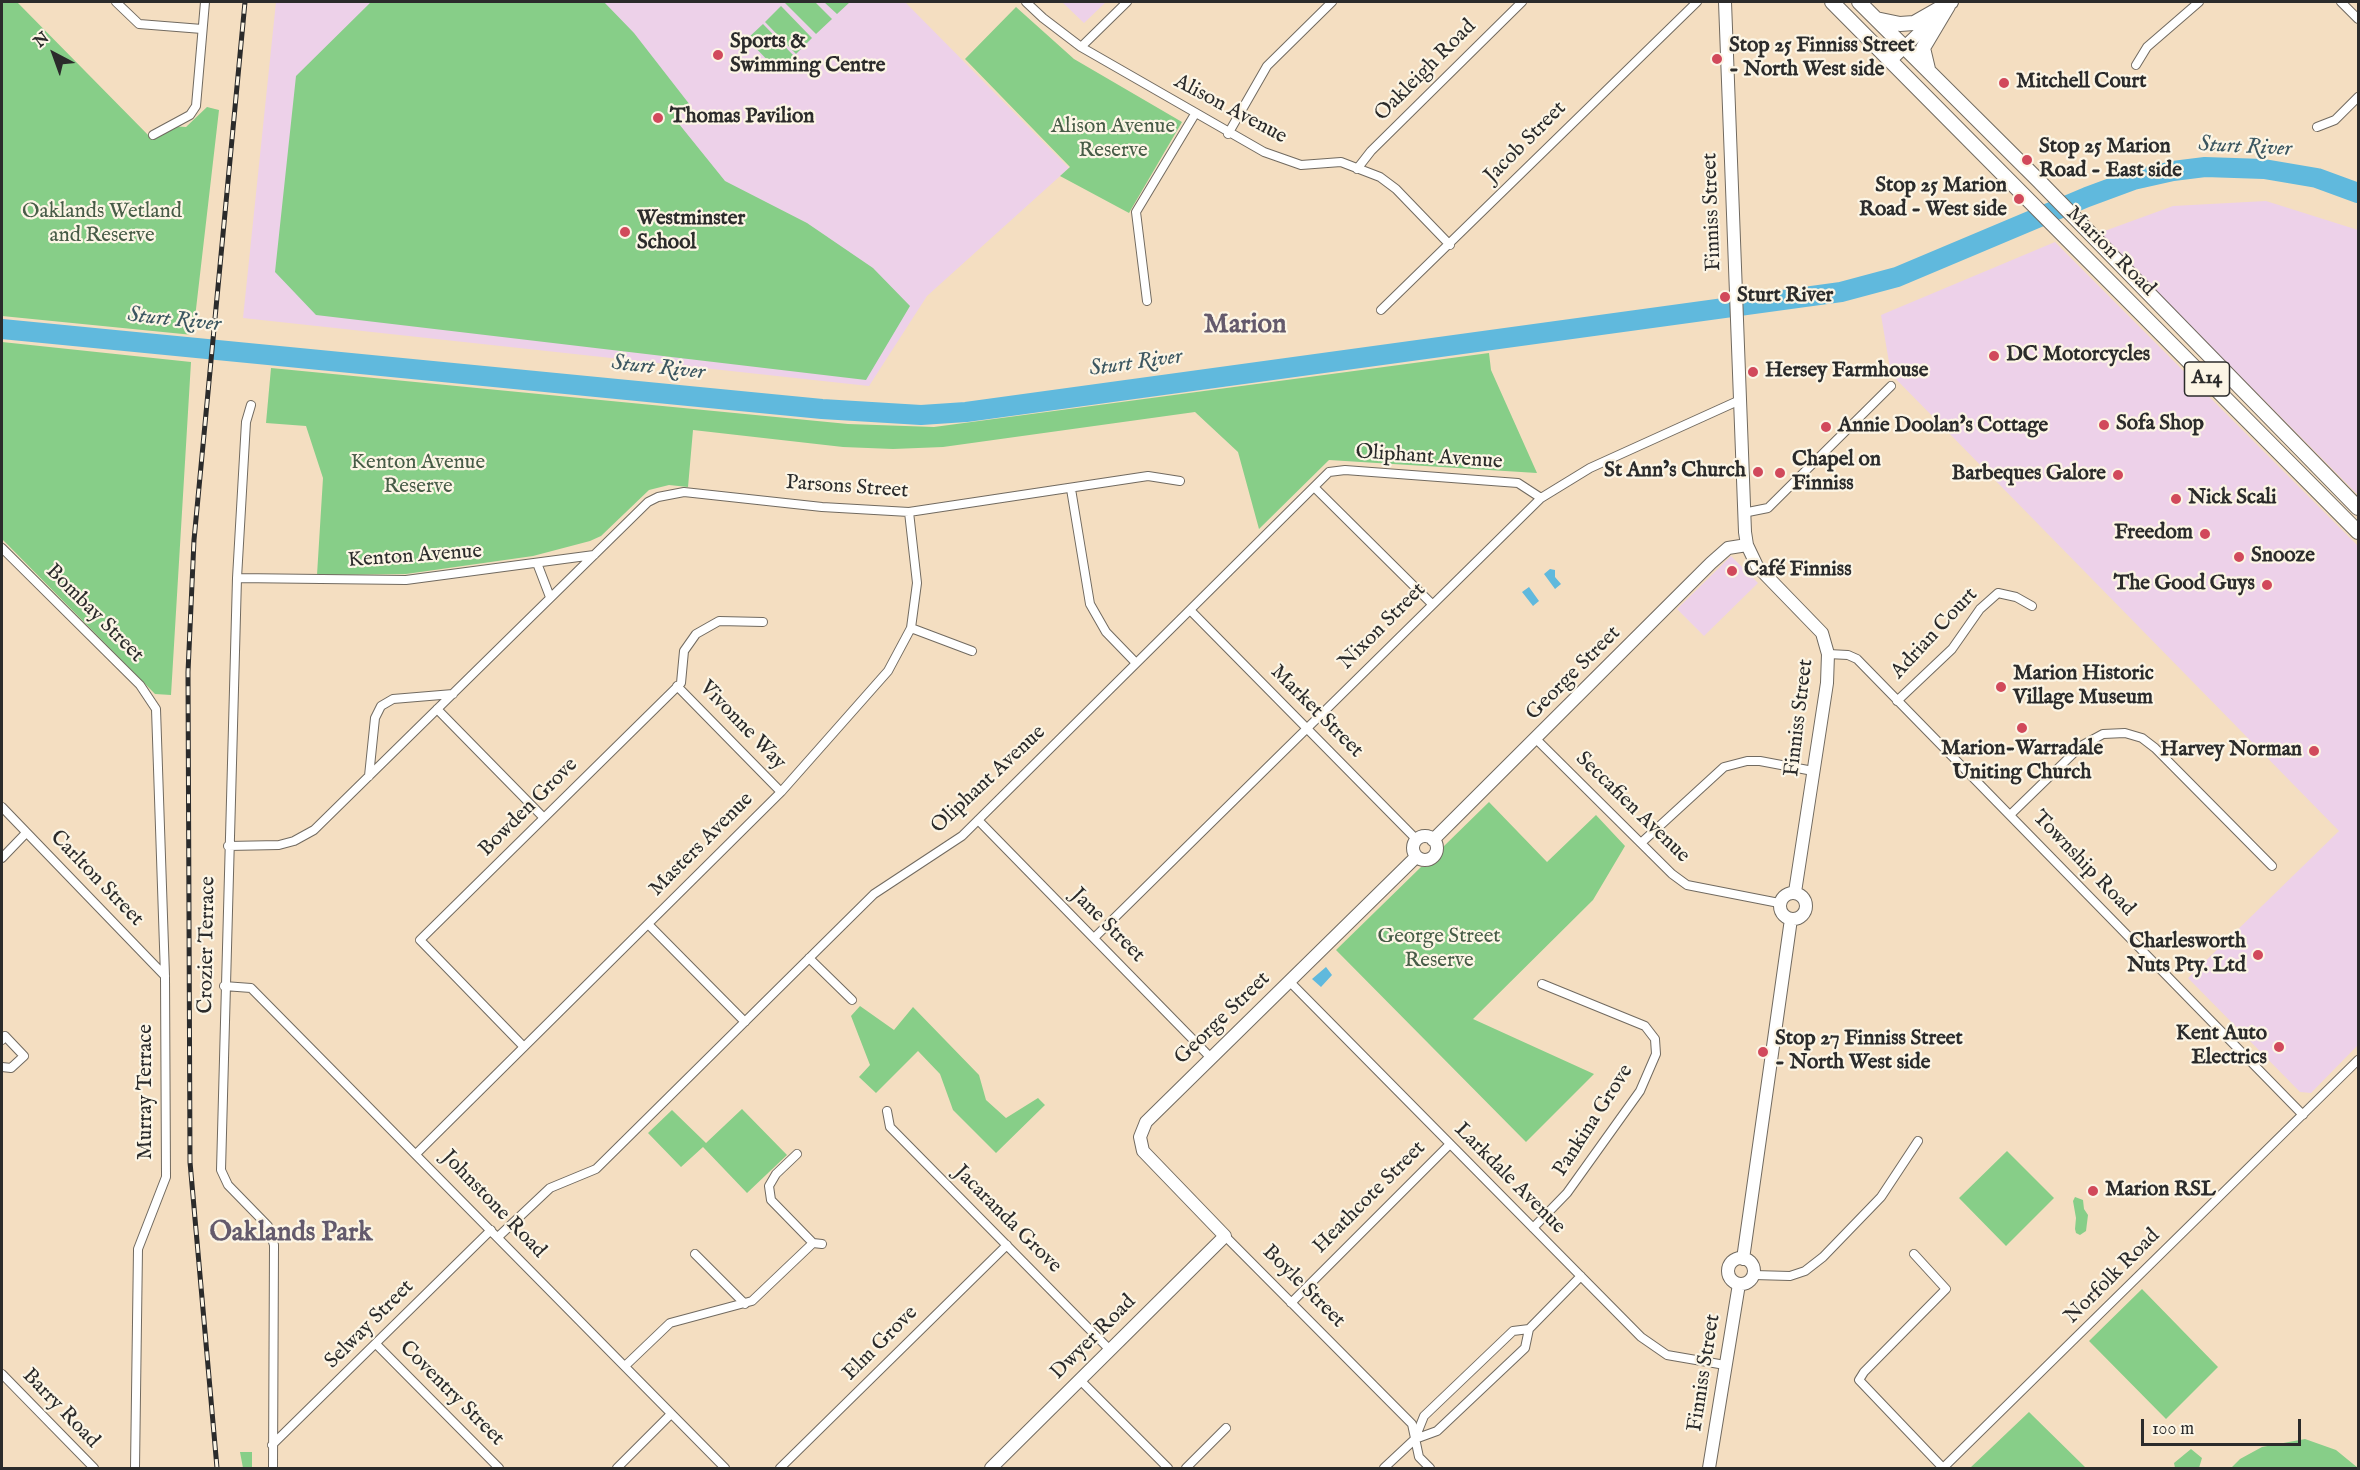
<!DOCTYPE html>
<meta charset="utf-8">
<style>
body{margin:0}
#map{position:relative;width:2360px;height:1470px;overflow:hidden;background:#f4dec1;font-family:"IM FELL English",serif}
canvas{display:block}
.frame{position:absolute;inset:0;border:3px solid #2b2b2b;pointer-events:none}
.north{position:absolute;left:24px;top:24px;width:60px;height:60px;-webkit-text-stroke:4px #fcf5e5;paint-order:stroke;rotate:319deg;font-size:16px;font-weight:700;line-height:24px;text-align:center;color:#2b2b2b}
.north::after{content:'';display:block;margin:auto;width:21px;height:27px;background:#2b2b2b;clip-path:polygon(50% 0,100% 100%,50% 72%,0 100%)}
.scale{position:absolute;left:2141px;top:1419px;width:160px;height:27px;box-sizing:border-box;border:3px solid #2b2b2b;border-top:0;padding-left:8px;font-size:18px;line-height:21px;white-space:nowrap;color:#2b2b2b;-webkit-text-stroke:4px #fcf5e5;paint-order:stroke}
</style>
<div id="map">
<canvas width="2360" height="1470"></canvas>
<div class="frame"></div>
<div class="north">N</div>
<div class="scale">100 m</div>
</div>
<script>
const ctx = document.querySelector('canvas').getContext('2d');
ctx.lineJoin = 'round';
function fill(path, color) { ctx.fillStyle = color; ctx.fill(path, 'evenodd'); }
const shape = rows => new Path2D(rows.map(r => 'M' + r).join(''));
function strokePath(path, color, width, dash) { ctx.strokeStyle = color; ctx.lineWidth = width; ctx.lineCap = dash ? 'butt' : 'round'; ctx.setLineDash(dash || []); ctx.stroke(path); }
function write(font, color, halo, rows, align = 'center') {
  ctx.font = font + ' "IM FELL English",serif'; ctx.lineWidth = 4.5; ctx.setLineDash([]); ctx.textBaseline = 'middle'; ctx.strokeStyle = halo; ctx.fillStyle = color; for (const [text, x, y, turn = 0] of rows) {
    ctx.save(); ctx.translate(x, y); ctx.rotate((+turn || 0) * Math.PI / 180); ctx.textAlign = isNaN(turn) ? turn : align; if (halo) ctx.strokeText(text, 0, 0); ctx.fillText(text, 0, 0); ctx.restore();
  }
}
const built = shape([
 [276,2,905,2,1069,168,927,296,869,386,243,318],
 [1062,2,1106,2,1084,23],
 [2266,201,2358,230,2358,495,2099,233,2173,206],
 [2055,242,2358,546,2358,1045,2311,1093,2300,1092,2188,978,2339,831,1891,374,1881,315],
 [1731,556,1758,583,1704,636,1677,609]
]);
const green = shape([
 [2,2,17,2,152,139,170,126,186,127,207,107,219,110,193,335,2,316],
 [371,2,604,2,634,33,690,105,675,119,725,181,807,223,873,268,910,306,866,380,316,315,275,272,296,76],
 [784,2,815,2,832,19,816,34],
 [824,2,850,2,837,14],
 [781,6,812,38,796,54,765,22],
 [1016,7,1074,59,1182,122,1129,213,1060,176,1070,167,965,59],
 [763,24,794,56,778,71,747,39],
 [2,342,191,362,171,695,155,694,2,539],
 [1489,353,1491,370,1537,473,1329,460,1259,529,1238,452,1195,412,943,447,893,449,843,447,693,430,688,487,669,485,649,490,601,536,590,541,533,556,406,574,317,575,323,478,306,426,266,423,271,368,848,424,934,427],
 [1489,802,1547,862,1596,815,1625,846,1593,900,1473,1019,1594,1074,1526,1142,1336,950,1421,867,1427,867,1441,854,1443,847],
 [860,1006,894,1030,913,1007,979,1075,986,1100,1006,1118,1038,1098,1045,1105,996,1153,953,1110,940,1074,918,1051,876,1093,859,1077,870,1065,851,1016],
 [742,1109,787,1155,747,1193,703,1147,681,1167,648,1133,672,1110,706,1143],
 [2007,1151,2054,1198,2006,1246,1959,1198],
 [2075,1197,2083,1200,2084,1209,2088,1215,2086,1231,2080,1235,2076,1233,2075,1229,2076,1218,2073,1201],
 [2142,1289,2218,1367,2166,1419,2089,1341],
 [2029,1412,2086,1468,1970,1468],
 [2305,1439,2336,1450,2358,1468,2231,1468,2240,1459,2262,1447],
 [2191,1449,2202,1458,2199,1468,2175,1468,2174,1463],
 [240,1452,252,1452,252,1468,243,1468]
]);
const water = shape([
 [1550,569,1555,570,1555,577,1561,584,1555,589,1544,574],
 [1529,587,1539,601,1533,606,1522,592],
 [1326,967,1332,975,1321,987,1312,979]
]);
const river = shape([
 [2,329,822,409,921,415,966,412,1841,292,1897,277,2087,197,2133,180,2173,171,2205,167,2264,169,2317,178,2358,193]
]);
const street = shape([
 [116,2,139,24,202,29],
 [1026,2,1043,18,1081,47,1264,152,1301,165,1341,162,1380,177,1396,189,1450,245],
 [2341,2,2358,19],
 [1081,47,1127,2],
 [2136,65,2147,47,2199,2],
 [2317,127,2335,120,2358,97],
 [1228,134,1267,66,1332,2],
 [153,135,190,115,196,106,205,2],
 [1357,169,1371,151,1522,2],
 [1147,301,1136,212,1195,114],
 [1381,310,1697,2],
 [251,405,246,422,237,578,221,1170,228,1185,268,1226,274,1245,273,1468],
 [1314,487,1432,604],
 [1071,489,1090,604,1106,632,1136,663],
 [1743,513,1768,508,1891,386],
 [2,548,140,685,156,709,165,976,166,1177,138,1249,135,1468],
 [537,563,550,597],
 [237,578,406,580,594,555],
 [1190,610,1417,840],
 [911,628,972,651],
 [1828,654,1848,655,1857,659,2303,1115],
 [677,686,781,792],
 [1897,701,1952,649,1980,609,1998,593,2016,597,2032,606],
 [437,709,544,818],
 [1536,739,1672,874,1687,885,1779,903],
 [369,776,375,718,381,706,393,699,453,694],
 [2,807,165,976],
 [2010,815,2081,746,2103,734,2125,733,2142,738,2155,748,2272,866],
 [978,820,1211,1058],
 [1641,843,1724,767,1747,761,1760,761,1813,771],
 [228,846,279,845,294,841,314,830,648,502,658,497,684,492,822,507,909,512,1148,476,1180,481],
 [2,858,26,833],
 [648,924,745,1022],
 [1094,938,1541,498,1590,468,1740,400],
 [809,958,852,1000],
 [1290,982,1641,1337,1667,1355,1725,1365],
 [224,986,251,988,725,1468],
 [2,1040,5,1036,24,1056,11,1068,2,1067],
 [524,1047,420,940,681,683,684,651,696,634,719,621,763,622],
 [887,1111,890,1127,1109,1349],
 [417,1153,781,792,888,671,911,628,917,583,909,512],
 [1533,1228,1567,1193,1640,1091,1656,1054,1655,1039,1645,1026,1542,984],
 [1225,1236,1412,1424,1419,1457,1430,1468],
 [498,1237,550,1188,596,1169,874,894,962,836,1329,472,1345,470,1518,483,1541,498],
 [813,1243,822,1244],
 [695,1254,745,1304],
 [1914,1254,1946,1289,1864,1372,1859,1380,1943,1468],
 [1754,1275,1790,1276,1805,1271,1823,1257,1881,1197,1918,1141],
 [1291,1303,1449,1145],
 [376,1344,499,1468],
 [625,1366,670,1323,752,1301,813,1243,771,1200,769,1186,776,1174,797,1154],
 [2,1374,94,1468],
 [1080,1380,1168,1468],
 [1416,1436,1424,1416,1513,1331,1529,1329],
 [272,1445,491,1230],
 [617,1468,671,1414],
 [780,1468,1007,1245],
 [1186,1468,1226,1428],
 [1384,1468,1415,1439,1437,1431,1525,1348,1529,1329,1581,1276],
 [1943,1468,2358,1060]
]);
const secondary = shape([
 [1725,2,1745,532,1747,545,1757,566,1822,633,1828,654,1827,683,1795,892],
 [1891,60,1942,11],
 '1413 848a12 12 0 1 1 24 0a12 12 0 1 1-24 0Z',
 [1433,840,1711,563,1728,548,1747,545],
 '1780 906a13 13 0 1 1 26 0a13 13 0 1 1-26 0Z',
 '1728 1271a13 13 0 1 1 26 0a13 13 0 1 1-26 0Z',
 [1743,1259,1791,919],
 [991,1468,1225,1236,1143,1151,1140,1137,1146,1122,1416,857],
 [1709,1468,1739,1284]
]);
const primary = shape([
 [1832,2,2358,532],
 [1859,2,2038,180,2358,508],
 [1876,19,1900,24,1914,23,1951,2],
 [1928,69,1923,48,1948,6]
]);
const rail = shape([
 [217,1468,190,1162,188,672,194,540,245,2]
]);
const markers = [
 [718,55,6,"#d1495b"],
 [1717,59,6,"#d1495b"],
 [2004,83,6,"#d1495b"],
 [658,118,6,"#d1495b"],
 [2027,160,6,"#d1495b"],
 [2019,199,6,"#d1495b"],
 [625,232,6,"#d1495b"],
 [1725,297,6,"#d1495b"],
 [1994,356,6,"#d1495b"],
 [1753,372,6,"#d1495b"],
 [2104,425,6,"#d1495b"],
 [1826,427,6,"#d1495b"],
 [1758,472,6,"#d1495b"],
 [1780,473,6,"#d1495b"],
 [2118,475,6,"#d1495b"],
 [2176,499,6,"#d1495b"],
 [2205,534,6,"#d1495b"],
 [2239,557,6,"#d1495b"],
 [1732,571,6,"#d1495b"],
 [2267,585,6,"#d1495b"],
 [2001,687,6,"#d1495b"],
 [2022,728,6,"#d1495b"],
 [2314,751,6,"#d1495b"],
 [2258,955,6,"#d1495b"],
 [2279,1047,6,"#d1495b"],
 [1763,1052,6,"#d1495b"],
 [2093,1191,6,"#d1495b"]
];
const shields = [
 [2207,379,45]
];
const shieldNames = [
 ["A14",2207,379]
];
const poiNames = [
 ["Sports &",730,43],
 ["Swimming Centre",730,67],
 ["Stop 25 Finniss Street",1729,47],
 ["- North West side",1729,71],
 ["Mitchell Court",2016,83],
 ["Thomas Pavilion",670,118],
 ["Stop 25 Marion",2039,148],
 ["Road - East side",2039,172],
 ["Stop 25 Marion",2007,187,"right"],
 ["Road - West side",2007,211,"right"],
 ["Westminster",637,220],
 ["School",637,244],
 ["Sturt River",1737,297],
 ["DC Motorcycles",2006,356],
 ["Hersey Farmhouse",1765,372],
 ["Sofa Shop",2116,425],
 ["Annie Doolan's Cottage",1838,427],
 ["Chapel on",1792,461],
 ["Finniss",1792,485],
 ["St Ann’s Church",1746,472,"right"],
 ["Barbeques Galore",2106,475,"right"],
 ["Nick Scali",2188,499],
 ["Freedom",2193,534,"right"],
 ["Snooze",2251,557],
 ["Café Finniss",1744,571],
 ["The Good Guys",2255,585,"right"],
 ["Marion Historic",2013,675],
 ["Village Museum",2013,699],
 ["Marion-Warradale",2022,750,"center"],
 ["Uniting Church",2022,774,"center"],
 ["Harvey Norman",2302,751,"right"],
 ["Charlesworth",2246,943,"right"],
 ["Nuts Pty. Ltd",2246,967,"right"],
 ["Kent Auto",2267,1035,"right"],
 ["Electrics",2267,1059,"right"],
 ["Stop 27 Finniss Street",1775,1040],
 ["- North West side",1775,1064],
 ["Marion RSL",2105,1191]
];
const streetNames = [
 ["Oakleigh Road",1426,71,-45],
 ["Alison Avenue",1230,110,28],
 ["Jacob Street",1526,143,-45],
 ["Finniss Street",1713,212,-92],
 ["Marion Road",2110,252,45],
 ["Oliphant Avenue",1429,458,4],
 ["Parsons Street",847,488,4],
 ["Kenton Avenue",415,557,-4],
 ["Bombay Street",94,614,45],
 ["Nixon Street",1383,627,-45],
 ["Adrian Court",1935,634,-47],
 ["George Street",1574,674,-45],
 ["Market Street",1316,712,45],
 ["Finniss Street",1800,718,-83],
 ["Vivonne Way",742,726,46],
 ["Oliphant Avenue",989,780,-43],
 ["Bowden Grove",529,808,-45],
 ["Seccafien Avenue",1632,808,44],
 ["Masters Avenue",702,845,-45],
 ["Township Road",2083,864,46],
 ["Carlton Street",96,879,46],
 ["Jane Street",1107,926,45],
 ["Crozier Terrace",208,945,-89],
 ["George Street",1223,1019,-44],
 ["Murray Terrace",147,1092,-90],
 ["Pankina Grove",1594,1121,-57],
 ["Larkdale Avenue",1509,1179,45],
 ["Heathcote Street",1370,1198,-45],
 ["Johnstone Road",493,1205,46],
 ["Jacaranda Grove",1007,1220,45],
 ["Norfolk Road",2113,1277,-45],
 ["Boyle Street",1303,1287,45],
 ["Selway Street",370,1325,-45],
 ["Dwyer Road",1094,1338,-45],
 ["Elm Grove",881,1344,-45],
 ["Finniss Street",1705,1373,-81],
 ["Coventry Street",451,1394,45],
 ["Barry Road",60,1409,46]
];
const parkNames = [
 ["Alison Avenue",1113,128],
 ["Reserve",1113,152],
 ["Oaklands Wetland",102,213],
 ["and Reserve",102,237],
 ["Kenton Avenue",418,464],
 ["Reserve",418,488],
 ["George Street",1439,938],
 ["Reserve",1439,962]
];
const waterNames = [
 ["Sturt River",2245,148,3],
 ["Sturt River",174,321,6],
 ["Sturt River",1136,364,-8],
 ["Sturt River",658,369,6]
];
const districtNames = [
 ["Marion",1245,326],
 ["Oaklands Park",291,1234]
];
fill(built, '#edd1e9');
fill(green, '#87ce88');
fill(water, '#60b9dd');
strokePath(river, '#60b9dd', 20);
strokePath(street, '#716a60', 10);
strokePath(secondary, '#716a60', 14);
strokePath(primary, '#716a60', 16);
strokePath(street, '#fff', 8);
strokePath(secondary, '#fff', 12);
strokePath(primary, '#fff', 14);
strokePath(rail, '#2b2b2b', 5);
strokePath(rail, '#fcf5e5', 3, [9]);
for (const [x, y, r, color] of markers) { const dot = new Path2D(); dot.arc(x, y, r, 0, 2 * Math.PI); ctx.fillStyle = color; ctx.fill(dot); strokePath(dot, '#fcf5e5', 2); }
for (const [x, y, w] of shields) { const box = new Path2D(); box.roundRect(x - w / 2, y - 17, w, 34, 4.5); ctx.fillStyle = '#fcf5e5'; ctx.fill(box); strokePath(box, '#2b2b2b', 1.5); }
write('bold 20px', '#2b2b2b', null, shieldNames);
write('bold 21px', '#2b2b2b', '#fcf5e5', poiNames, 'left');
write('21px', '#2b2b2b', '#fcf5e5', streetNames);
write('21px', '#475c47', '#fcf5e5', parkNames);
write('italic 22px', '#3b5660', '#fcf5e5', waterNames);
write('bold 27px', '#645a6c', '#fcf5e5', districtNames);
</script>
